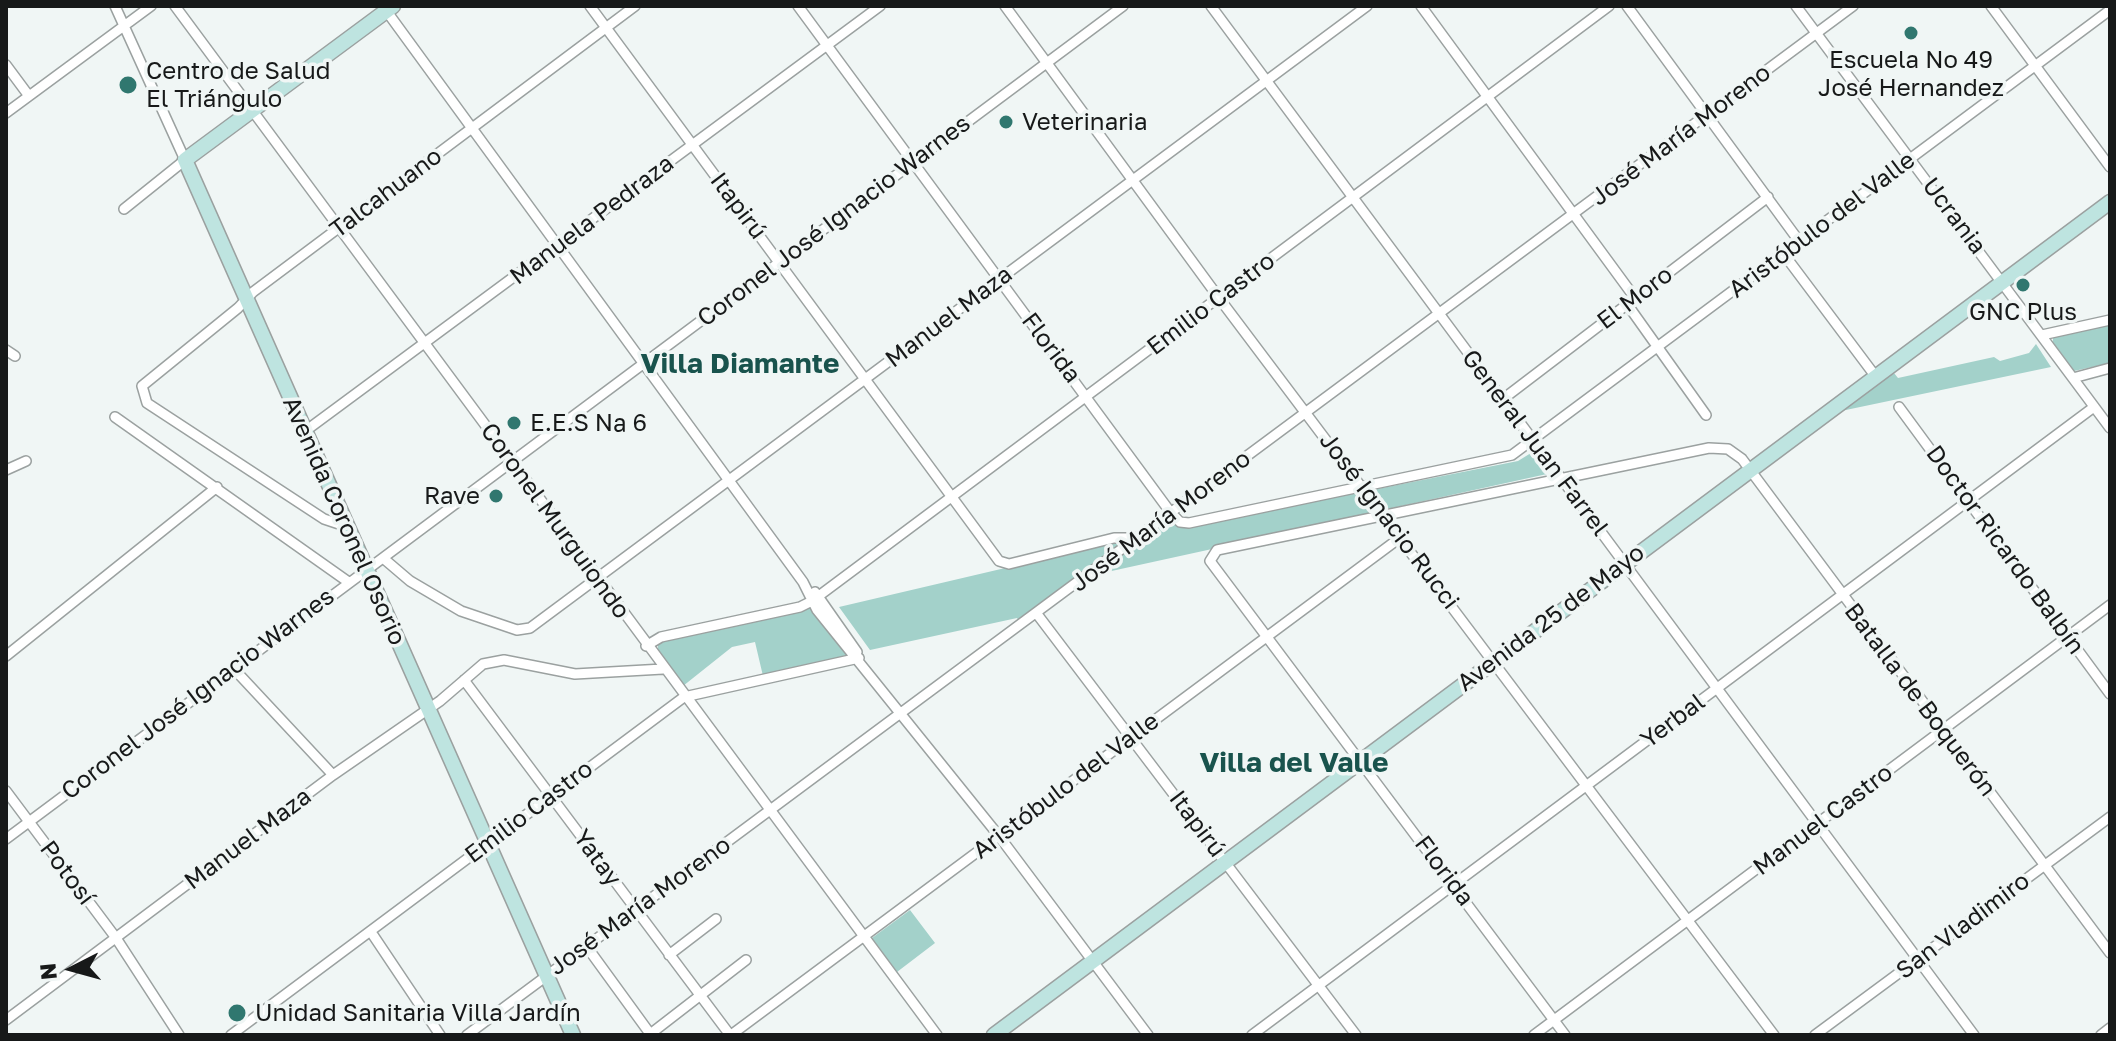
<!DOCTYPE html>
<meta charset="utf-8">
<style>
body{margin:0}
#map{position:relative;width:2116px;height:1041px;overflow:hidden;background:#f0f6f5;font-family:"Golos Text",sans-serif}
canvas{display:block}
.frame{position:absolute;inset:0;border:8px solid #171919;pointer-events:none}
.north{position:absolute;left:32px;top:929px;width:80px;height:80px;-webkit-text-stroke:6px #f0f6f5;paint-order:stroke;rotate:264deg;font-size:22px;font-weight:700;line-height:32px;text-align:center;color:#171919}
.north::after{content:'';display:block;margin:auto;width:28px;height:36px;background:#171919;clip-path:polygon(50% 0,100% 100%,50% 72%,0 100%)}
</style>
<div id="map">
<canvas width="2116" height="1041"></canvas>
<div class="frame"></div>
<div class="north">N</div>
</div>
<script>
const ctx = document.querySelector('canvas').getContext('2d');
ctx.lineJoin = 'round';
function fill(path, color) { ctx.fillStyle = color; ctx.fill(path, 'evenodd'); }
const shape = rows => new Path2D(rows.map(r => 'M' + r).join(''));
function strokePath(path, color, width, dash) { ctx.strokeStyle = color; ctx.lineWidth = width; ctx.lineCap = dash ? 'butt' : 'round'; ctx.setLineDash(dash || []); ctx.stroke(path); }
function write(font, color, halo, rows, align = 'center') {
  ctx.font = font + ' "Golos Text",sans-serif'; ctx.lineWidth = 7; ctx.setLineDash([]); ctx.textBaseline = 'middle'; ctx.strokeStyle = halo; ctx.fillStyle = color; for (const [text, x, y, turn = 0] of rows) {
    ctx.save(); ctx.translate(x, y); ctx.rotate((+turn || 0) * Math.PI / 180); ctx.textAlign = isNaN(turn) ? turn : align; if (halo) ctx.strokeText(text, 0, 0); ctx.fillText(text, 0, 0); ctx.restore();
  }
}
const green = shape([
 [2110,322,2110,363,2074,371,2053,342,2053,336],
 [2036,344,2051,367,1841,411,1894,373,1898,378,1994,357,2000,361,2029,353],
 [1531,453,1539,455,1547,474,1392,508,1386,508,1375,493,1377,489,1518,461],
 [1356,493,1375,511,1372,514,1107,572,1104,568,1166,522,1197,526],
 [1116,542,1120,546,1019,621,1017,618,870,650,839,607],
 [811,607,851,658,763,676,755,642,732,647,683,686,658,650,658,645,665,638],
 [910,910,935,943,897,972,872,938]
]);
const street = shape([
 [115,6,185,160,124,209],
 [175,6,937,1035],
 [590,6,999,561,1009,564,1114,538,1137,538],
 [798,6,1171,513,1180,522,1189,523,1512,455,2110,10],
 [1005,6,1219,298,1774,1035],
 [1211,6,1974,1035],
 [1421,6,1635,298],
 [1627,6,1799,241],
 [1796,6,2110,428],
 [1991,6,2110,167],
 [385,9,803,582,817,610,999,836,1148,1035],
 [6,65,29,96],
 [6,113,151,6],
 [1783,253,1876,377],
 [1627,304,1706,415],
 [2042,335,2110,320],
 [6,350,15,356],
 [2073,378,2110,368],
 [1503,399,1768,197],
 [1899,407,2110,694],
 [115,417,347,581],
 [304,432,880,6],
 [6,470,26,461],
 [345,526,324,519,147,403,142,386,238,308,253,292,635,6],
 [383,558,410,581,461,611,517,630,530,628,1367,6],
 [815,592,857,652],
 [1037,614,1356,1035],
 [646,646,661,637,800,607,812,601,1609,6],
 [6,656,217,487],
 [234,669,333,775],
 [464,680,730,1035],
 [6,791,116,938,179,1035],
 [6,839,1123,6],
 [371,932,440,1035],
 [587,947,651,1035],
 [669,955,716,919],
 [6,1020,333,775,440,701,483,664,504,660,575,674,663,669],
 [231,1035,684,697,859,658],
 [467,1035,1853,6],
 [649,1035,746,960],
 [731,1035,1401,537],
 [1252,1035,2094,407],
 [1534,1035,2110,605],
 [1565,1035,1210,561,1217,550,1709,448,1728,449,1742,459,2110,953],
 [1815,1035,2110,817],
 [2101,1035,2110,1028]
]);
const secondary = shape([
 [393,6,185,160,573,1035],
 [994,1035,2110,202]
]);
const markers = [
 [1911,33,8,"#30776f"],
 [128,85,10,"#30776f"],
 [1006,122,8,"#30776f"],
 [2023,285,8,"#30776f"],
 [514,423,8,"#30776f"],
 [496,496,8,"#30776f"],
 [237,1013,10,"#30776f"]
];
const poiNames = [
 ["Escuela No 49",1911,60,"center"],
 ["José Hernandez",1911,88,"center"],
 ["Centro de Salud",146,71],
 ["El Triángulo",146,99],
 ["Veterinaria",1022,122],
 ["GNC Plus",2023,312,"center"],
 ["E.E.S Nª 6",530,423],
 ["Rave",480,496,"right"],
 ["Unidad Sanitaria Villa Jardín",255,1013]
];
const streetNames = [
 ["José María Moreno",1681,135,-37],
 ["Talcahuano",386,193,-37],
 ["Itapirú",738,206,53],
 ["Ucrania",1954,216,53],
 ["Manuela Pedraza",592,220,-37],
 ["Coronel José Ignacio Warnes",834,221,-37],
 ["Aristóbulo del Valle",1822,225,-37],
 ["El Moro",1635,298,-37],
 ["Emilio Castro",1211,304,-37],
 ["Manuel Maza",949,317,-37],
 ["Florida",1051,348,53],
 ["General Juan Farrel",1535,443,53],
 ["Avenida Coronel Osorio",344,521,66],
 ["Coronel Murguiondo",555,521,54],
 ["José María Moreno",1161,521,-37],
 ["José Ignacio Rucci",1389,521,53],
 ["Doctor Ricardo Balbín",2005,550,54],
 ["Avenida 25 de Mayo",1551,618,-37],
 ["Coronel José Ignacio Warnes",198,694,-37],
 ["Batalla de Boquerón",1920,700,53],
 ["Yerbal",1673,721,-37],
 ["Aristóbulo del Valle",1066,786,-37],
 ["Emilio Castro",529,812,-37],
 ["Manuel Castro",1823,820,-37],
 ["Itapirú",1197,824,53],
 ["Manuel Maza",248,839,-37],
 ["Yatay",597,858,54],
 ["Florida",1444,871,53],
 ["Potosí",67,873,53],
 ["José María Moreno",640,906,-36],
 ["San Vladimiro",1963,926,-37]
];
const quarterNames = [
 ["Villa Diamante",740,364],
 ["Villa del Valle",1294,763]
];
fill(green, '#a3d1ca');
strokePath(street, '#9ba1a0', 12);
strokePath(secondary, '#9ba1a0', 17);
strokePath(street, '#fff', 9);
strokePath(secondary, '#bee4e0', 14);
for (const [x, y, r, color] of markers) { const dot = new Path2D(); dot.arc(x, y, r, 0, 2 * Math.PI); ctx.fillStyle = color; ctx.fill(dot); strokePath(dot, '#f0f6f5', 3); }
write('24px', '#171919', '#f0f6f5', poiNames, 'left');
write('24px', '#171919', '#f0f6f5', streetNames);
write('bold 28px', '#19534d', '#f0f6f5', quarterNames);
</script>
